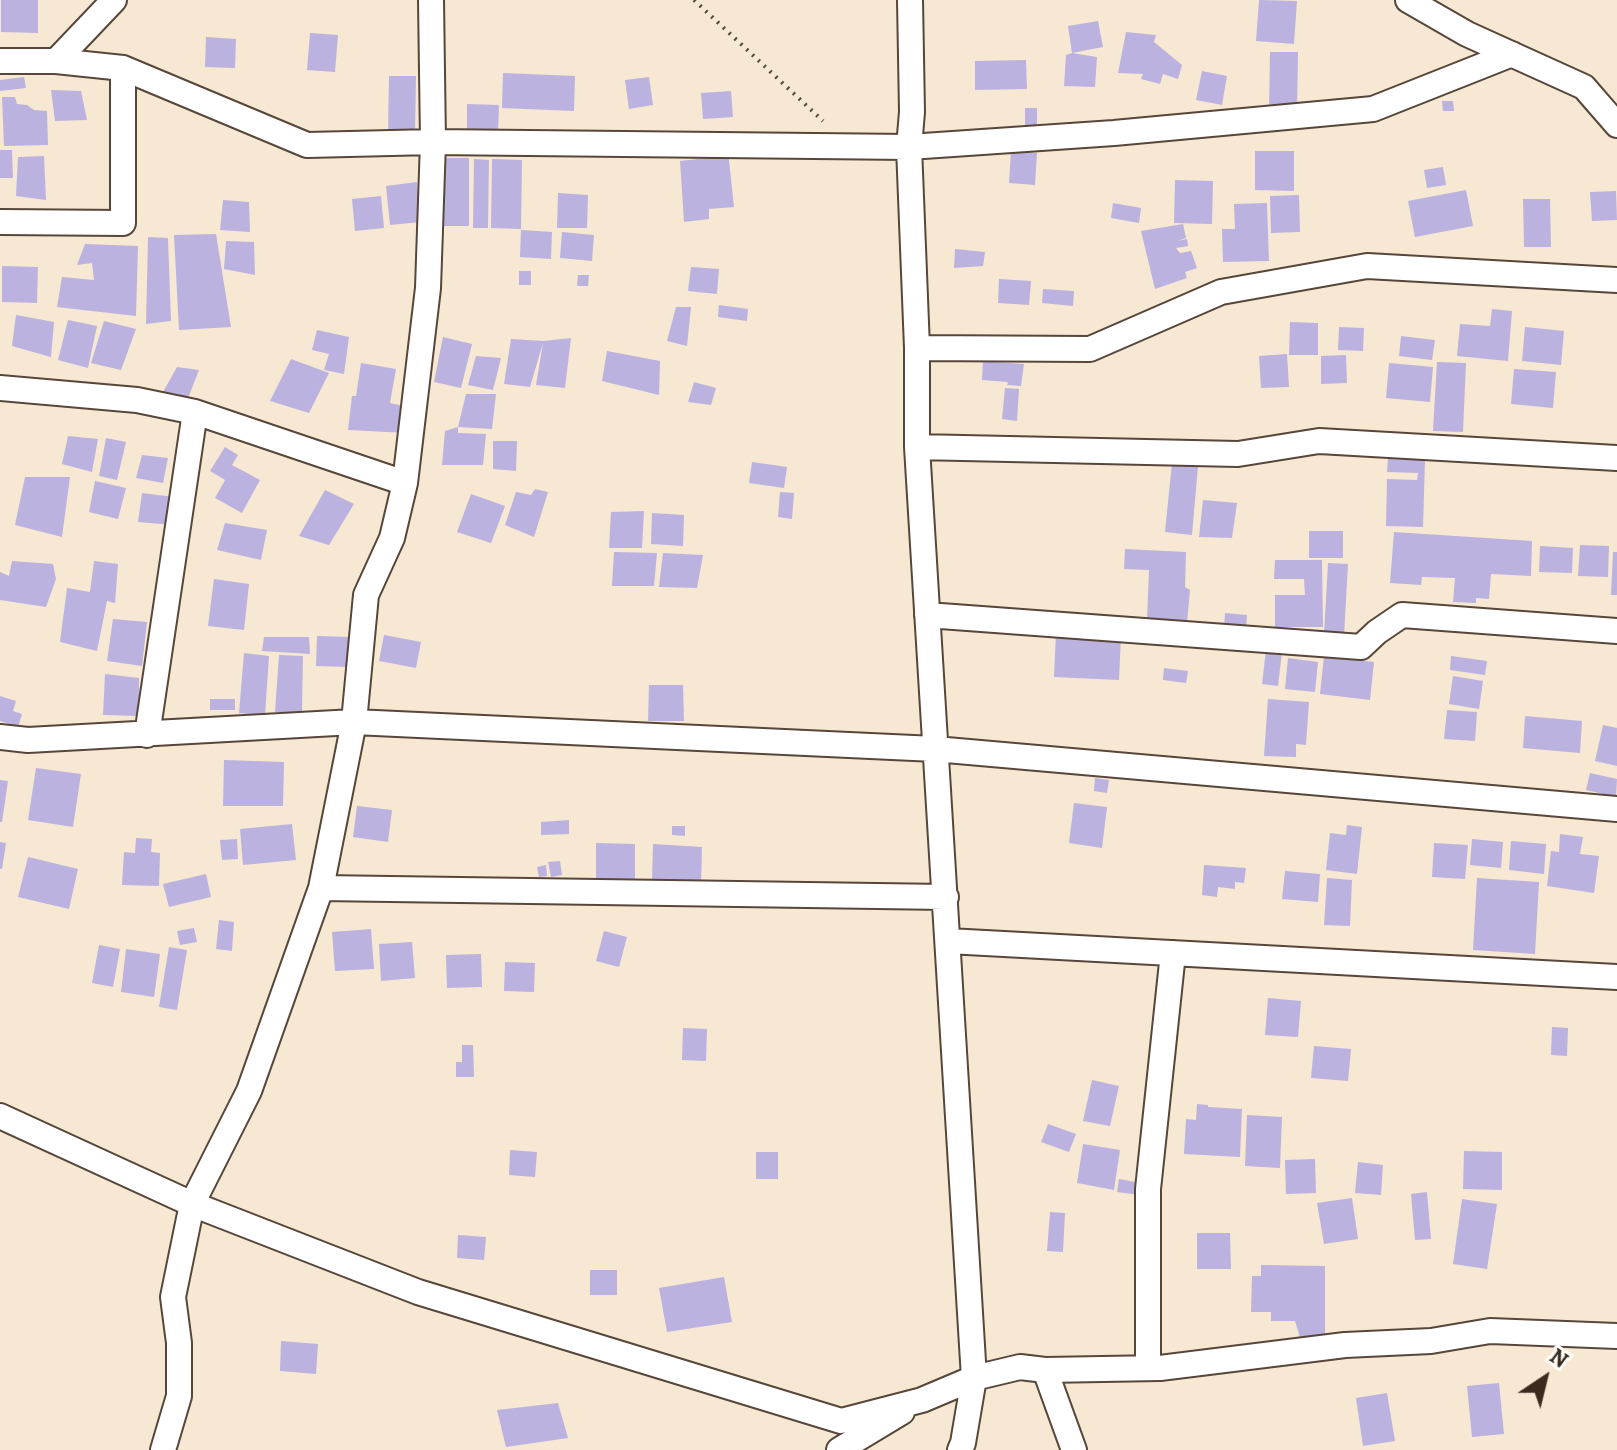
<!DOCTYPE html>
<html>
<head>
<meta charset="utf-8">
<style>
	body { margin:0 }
	#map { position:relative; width:1617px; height:1450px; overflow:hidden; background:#f6e8d2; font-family:Alegreya,serif }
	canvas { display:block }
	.north { position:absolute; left:1505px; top:1338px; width:80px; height:80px; -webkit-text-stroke:6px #fdfcf7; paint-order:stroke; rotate:35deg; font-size:22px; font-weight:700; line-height:32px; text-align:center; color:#3b2a1e }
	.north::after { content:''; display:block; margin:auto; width:28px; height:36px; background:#3b2a1e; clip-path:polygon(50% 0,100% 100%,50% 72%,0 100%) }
</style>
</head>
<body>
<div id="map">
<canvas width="1617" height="1450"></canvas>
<div class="north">N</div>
</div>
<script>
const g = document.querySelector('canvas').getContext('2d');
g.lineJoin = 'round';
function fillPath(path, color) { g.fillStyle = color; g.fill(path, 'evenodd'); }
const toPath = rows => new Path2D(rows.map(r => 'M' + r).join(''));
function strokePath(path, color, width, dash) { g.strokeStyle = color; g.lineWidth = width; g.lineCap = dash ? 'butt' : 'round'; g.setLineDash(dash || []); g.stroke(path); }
fillPath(toPath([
	[1,0,38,0,38,33,1,32],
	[1259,0,1297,1,1294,44,1256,41],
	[1098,21,1103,47,1072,53,1068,26],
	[1126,32,1156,35,1154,42,1182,65,1178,79,1163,74,1160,84,1141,79,1143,74,1118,73],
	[310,33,338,35,335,72,307,70],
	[206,37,236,39,235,68,205,67],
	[1270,52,1298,52,1297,113,1269,112],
	[1072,53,1097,57,1095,87,1064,86,1066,55],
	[1026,60,1027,89,975,90,975,61],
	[1202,71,1227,76,1222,105,1196,100],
	[503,73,575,76,574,111,502,108],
	[389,76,416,76,415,132,388,132],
	[24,77,26,88,0,91,0,80],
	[649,77,653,105,629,109,625,80],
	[51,90,81,91,87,120,55,121],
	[731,91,733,117,703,119,701,93],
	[2,97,15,97,17,104,27,105,34,110,47,111,48,145,4,146],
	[1442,101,1453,101,1454,111,1443,111],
	[467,104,499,105,498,134,467,133],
	[1025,108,1037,108,1037,125,1025,125],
	[0,150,12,150,13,178,0,178],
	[728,151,734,207,709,209,709,219,684,222,680,161,707,158],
	[1011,151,1037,153,1035,185,1009,183],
	[1255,151,1294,151,1294,191,1255,190],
	[44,156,46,200,16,196,18,157],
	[438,158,469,158,469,226,438,226],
	[474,159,489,160,488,228,473,228],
	[492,159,522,160,521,229,491,228],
	[1443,167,1446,185,1427,188,1424,170],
	[1175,180,1213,181,1212,224,1174,223],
	[417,182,421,222,390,225,386,186],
	[1466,190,1473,226,1415,237,1408,201],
	[1616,191,1617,220,1592,221,1590,192],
	[558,193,588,195,587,228,557,228],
	[1299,195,1300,232,1271,233,1270,196],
	[381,196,384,228,355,231,352,199],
	[1523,199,1550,199,1551,247,1524,247],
	[223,200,249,202,250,232,220,230],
	[1113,203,1141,208,1139,223,1111,218],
	[1267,203,1269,261,1223,262,1222,229,1235,229,1234,204],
	[1183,224,1186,238,1177,241,1187,239,1188,246,1176,248,1180,253,1191,251,1197,268,1185,272,1187,278,1155,289,1141,231],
	[521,230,552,232,551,259,520,257],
	[562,232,594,235,592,261,560,258],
	[216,234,231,327,179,330,174,235],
	[148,237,168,238,171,321,146,324],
	[226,241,254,242,255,275,224,269],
	[85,244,138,246,136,316,57,307,62,277,94,280,92,263,77,265],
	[955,249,985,252,983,266,954,268],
	[2,266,38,267,37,303,2,302],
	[691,267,719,269,717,294,688,291],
	[519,271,531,271,531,285,519,285],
	[578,275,589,275,588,286,577,286],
	[999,279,1031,281,1029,305,998,303],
	[1043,289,1074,291,1073,306,1042,303],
	[719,305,748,309,747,321,718,317],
	[676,307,691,307,687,346,667,341],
	[1492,309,1512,311,1508,361,1457,356,1460,324,1490,326],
	[16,315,54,322,51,357,12,346],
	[68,320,97,326,88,368,58,360],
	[104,321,136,329,121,370,91,363],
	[1290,322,1318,323,1318,355,1289,355],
	[1339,327,1364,328,1363,351,1338,350],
	[1525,327,1564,331,1561,365,1522,361],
	[317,330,349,337,344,374,324,370,329,354,312,350],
	[1401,336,1435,340,1432,360,1399,356],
	[443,337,472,344,461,388,434,382],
	[571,338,565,388,536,385,543,343,530,387,504,384,511,339,544,341],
	[607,351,660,361,659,395,602,381],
	[1287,354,1289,387,1261,388,1259,356],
	[1346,355,1347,383,1321,384,1321,356],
	[476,356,501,358,493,390,468,385],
	[291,359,329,373,309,413,270,401],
	[983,361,1024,364,1021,386,1007,385,1008,382,982,380],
	[1437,362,1466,363,1463,432,1433,431],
	[361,363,396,369,390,403,413,408,407,433,348,430,352,396,356,396],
	[1389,363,1433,367,1430,402,1386,398],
	[177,367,199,370,187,401,163,392],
	[1514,369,1556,372,1553,408,1511,404],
	[694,382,716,388,711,405,688,402],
	[1005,388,1019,389,1017,421,1002,419],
	[466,394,496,394,492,429,458,427],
	[458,427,458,433,486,434,483,465,442,465,445,431],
	[68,436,98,439,92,472,62,464],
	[106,438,126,442,117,480,99,476],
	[493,441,517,441,516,471,493,469],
	[225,447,238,455,232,465,260,480,242,513,215,498,225,480,210,471],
	[142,455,168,458,163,483,136,478],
	[1388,459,1425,460,1423,527,1386,526,1387,479,1417,480,1418,473,1387,472],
	[752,462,787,467,784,488,749,483],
	[1172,463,1198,466,1192,535,1165,532],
	[25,477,70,477,62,537,15,525],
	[95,481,126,488,118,519,89,512],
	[535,489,548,492,534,537,505,525,516,492,531,495],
	[325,490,354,504,329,545,299,536],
	[780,492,794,493,792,519,778,517],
	[142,493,182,498,174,525,138,522],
	[471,494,505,506,491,543,457,532],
	[1203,500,1237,503,1232,538,1199,537],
	[644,511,642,548,609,548,611,512],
	[652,513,684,515,683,546,651,544],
	[225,523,267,530,261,560,217,550],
	[1309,531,1343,531,1343,558,1309,558],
	[1394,532,1532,541,1531,576,1491,574,1489,599,1476,598,1476,603,1453,602,1455,578,1422,577,1421,585,1390,583],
	[1580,545,1609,546,1608,577,1578,576],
	[1540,546,1573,548,1572,573,1539,572],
	[1125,549,1186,552,1185,587,1190,590,1187,623,1147,619,1149,570,1124,569],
	[614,552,657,553,654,586,612,586],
	[1613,552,1617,552,1617,595,1611,595],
	[663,553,703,555,697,588,659,587],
	[1275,560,1322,560,1323,627,1275,627,1275,595,1305,595,1304,579,1274,579],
	[12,561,53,564,56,579,46,607,0,600,0,572,9,576],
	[94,561,118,564,115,603,107,601,97,651,60,642,67,588,90,592],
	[1328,563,1348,564,1344,636,1324,635],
	[214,579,249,584,244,630,208,626],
	[1225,613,1247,615,1246,631,1224,629],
	[113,619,147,622,142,666,107,661],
	[1056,633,1121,636,1119,680,1054,677],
	[384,635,421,642,416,668,379,661],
	[317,636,350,637,349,667,316,666],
	[264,637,309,637,310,654,262,651],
	[1266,650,1282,652,1278,686,1262,684],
	[244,653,269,656,265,715,239,713],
	[279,655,303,656,302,712,275,712],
	[1324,656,1374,662,1370,700,1320,694],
	[1451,656,1487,661,1485,675,1450,670],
	[1288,658,1318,662,1315,692,1285,689],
	[1164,668,1188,671,1186,683,1163,680],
	[105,674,139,678,139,716,103,715],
	[1453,676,1483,681,1479,709,1449,704],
	[649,685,683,685,684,721,648,721],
	[0,696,16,701,13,711,22,714,18,727,0,721],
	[210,699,235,699,235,710,210,710],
	[1268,699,1309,702,1306,745,1296,744,1296,757,1264,756],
	[1447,710,1477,712,1475,741,1444,739],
	[1525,716,1582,721,1580,753,1523,748],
	[1603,725,1617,728,1617,766,1595,761],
	[224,760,284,762,283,806,223,806],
	[36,768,81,774,73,827,28,820],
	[1590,773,1617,779,1616,797,1586,790],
	[1095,778,1109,780,1107,793,1094,791],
	[0,780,8,781,2,822,0,822],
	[1074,803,1107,807,1102,848,1069,843],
	[357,806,392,810,388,842,353,837],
	[569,820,569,834,541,835,541,822],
	[292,824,296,860,243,865,240,829],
	[1347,825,1362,827,1357,874,1326,870,1330,833,1346,835],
	[672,826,685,826,685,836,672,835],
	[1560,834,1583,837,1580,854,1599,856,1594,893,1547,886,1551,851,1559,852],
	[136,838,152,839,151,852,160,853,159,886,122,885,124,852,135,853],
	[237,839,238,859,222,860,220,840],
	[1472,839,1503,842,1501,868,1470,865],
	[1511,841,1546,844,1544,874,1509,870],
	[0,842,6,843,2,869,0,869],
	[596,843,635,844,635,882,596,881],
	[1434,843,1468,845,1465,879,1432,877],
	[653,844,702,847,701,884,652,881],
	[28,857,78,869,69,909,18,897],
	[560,861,562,875,551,877,548,862],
	[546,865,547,876,539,877,537,867],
	[1204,865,1246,868,1244,883,1235,882,1235,889,1218,887,1217,897,1202,895],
	[1285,871,1320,874,1318,902,1282,899],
	[206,874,211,897,169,907,163,884],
	[1327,878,1352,880,1350,926,1324,925],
	[1477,878,1539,882,1535,954,1473,950],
	[219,920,234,922,232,951,216,949],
	[194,928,197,942,180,945,177,931],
	[371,929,374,969,335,971,332,932],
	[604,931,627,937,619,967,596,961],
	[412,942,415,978,381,981,379,944],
	[99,945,120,949,113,987,92,983],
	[169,947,187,950,177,1010,159,1007],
	[126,949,160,954,154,997,121,992],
	[481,954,482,987,447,988,446,955],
	[505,962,535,963,534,992,504,991],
	[1268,998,1301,1001,1298,1037,1265,1035],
	[1552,1027,1568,1028,1567,1056,1551,1055],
	[683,1028,707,1029,706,1061,682,1060],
	[462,1045,473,1045,474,1077,456,1077,456,1062,462,1062],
	[1314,1046,1351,1049,1348,1081,1311,1078],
	[1092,1080,1119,1086,1110,1126,1083,1121],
	[1197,1104,1208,1105,1208,1107,1242,1109,1240,1157,1184,1154,1186,1119,1196,1120],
	[1247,1115,1282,1117,1280,1168,1245,1166],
	[1048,1124,1076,1134,1069,1152,1041,1142],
	[1083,1144,1120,1150,1114,1190,1077,1183],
	[510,1150,537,1152,535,1177,509,1175],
	[1464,1151,1502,1152,1502,1190,1463,1189],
	[756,1152,778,1152,778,1179,756,1179],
	[1315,1159,1316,1193,1286,1194,1285,1160],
	[1358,1162,1383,1165,1381,1195,1355,1193],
	[1119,1179,1141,1183,1140,1195,1117,1192],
	[1427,1192,1431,1239,1415,1240,1411,1194],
	[1352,1198,1358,1239,1324,1244,1317,1203],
	[1462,1199,1497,1204,1487,1269,1453,1264],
	[1050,1212,1065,1213,1063,1252,1047,1251],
	[1197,1233,1230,1233,1231,1269,1197,1269],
	[458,1235,486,1237,484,1260,457,1258],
	[1261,1265,1325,1266,1325,1341,1301,1341,1295,1321,1271,1321,1271,1312,1251,1312,1252,1276,1261,1276],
	[590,1270,617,1270,617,1295,590,1295],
	[724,1277,732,1322,667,1332,659,1288],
	[281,1341,318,1344,316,1374,280,1371],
	[1499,1383,1504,1434,1472,1437,1467,1386],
	[1387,1393,1395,1441,1363,1446,1356,1398],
	[558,1403,568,1438,506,1447,497,1410]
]), '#bbb2e0');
const minor = toPath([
	[910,0,912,112,909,147,917,348,917,447,974,1378,963,1443,960,1450],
	[1408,0,1467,34,1584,87,1617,125],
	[0,61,56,61,123,68,307,145,433,142,909,147,1114,133,1373,109,1512,54],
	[56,61,114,0],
	[0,222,123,223,123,68],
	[917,348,1090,349,1221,292,1367,266,1617,280],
	[0,388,137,400,195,412,405,483],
	[917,447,1238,454,1319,441,1617,458],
	[927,615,1361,647,1377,632,1402,615,1617,631],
	[147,735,195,412],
	[0,737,28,740,354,722,935,749,1617,809],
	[321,888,946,897],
	[948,941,1617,977],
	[0,1116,192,1204,418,1292,841,1421,922,1400,974,1378,1020,1367,1045,1370,1160,1368,1345,1345,1431,1341,1490,1331,1617,1336],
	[1148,1368,1148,1189,1173,953],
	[1045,1370,1074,1450],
	[163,1450,179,1396,179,1343,173,1297,192,1204,249,1091,321,888,354,722,366,595,392,538,405,483,428,288,433,142,431,0],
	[839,1450,902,1412]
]);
strokePath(minor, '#574639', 28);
strokePath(toPath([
	[694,0,823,121]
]), '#574639', 4, [2, 6]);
strokePath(minor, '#fff', 24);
</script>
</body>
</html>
